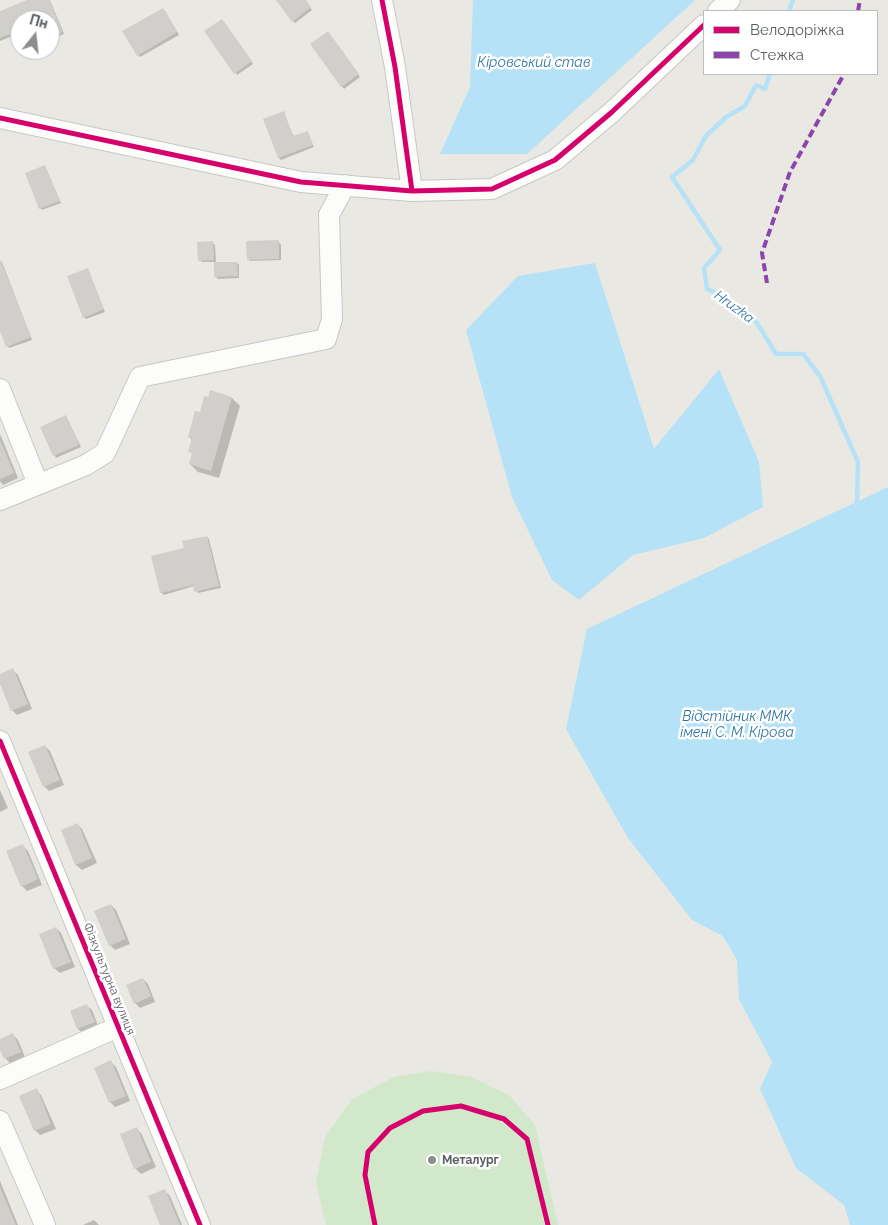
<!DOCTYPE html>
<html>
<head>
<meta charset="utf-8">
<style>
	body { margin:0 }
	#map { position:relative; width:888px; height:1225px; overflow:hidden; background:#eae8e2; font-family:Raleway,sans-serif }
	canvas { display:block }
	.legend { position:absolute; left:703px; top:10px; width:175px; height:65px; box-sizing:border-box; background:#fff; border:1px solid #bcbfc0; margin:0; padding:6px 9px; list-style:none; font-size:15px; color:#585e62 }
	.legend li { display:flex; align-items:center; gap:10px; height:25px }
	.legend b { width:25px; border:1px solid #bcbfc0 }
	.north { position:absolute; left:10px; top:10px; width:50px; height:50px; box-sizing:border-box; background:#fff; border:1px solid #bcbfc0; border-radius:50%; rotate:16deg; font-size:14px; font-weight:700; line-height:20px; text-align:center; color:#585e62 }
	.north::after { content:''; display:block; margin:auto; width:18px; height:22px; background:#8b8e8f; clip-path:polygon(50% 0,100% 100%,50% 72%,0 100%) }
</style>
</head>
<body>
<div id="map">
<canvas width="888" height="1225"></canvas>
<ul class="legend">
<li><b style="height:6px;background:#d6006c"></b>Велодоріжка</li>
<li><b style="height:6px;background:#8e44ad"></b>Стежка</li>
</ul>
<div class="north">Пн</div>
</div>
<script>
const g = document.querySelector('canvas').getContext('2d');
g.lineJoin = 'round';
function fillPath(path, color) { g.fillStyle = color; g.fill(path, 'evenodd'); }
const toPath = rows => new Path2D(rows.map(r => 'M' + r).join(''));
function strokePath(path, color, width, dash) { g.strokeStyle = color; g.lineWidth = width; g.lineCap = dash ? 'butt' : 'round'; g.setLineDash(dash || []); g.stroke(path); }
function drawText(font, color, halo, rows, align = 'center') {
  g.font = font + ' Raleway,sans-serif'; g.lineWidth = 5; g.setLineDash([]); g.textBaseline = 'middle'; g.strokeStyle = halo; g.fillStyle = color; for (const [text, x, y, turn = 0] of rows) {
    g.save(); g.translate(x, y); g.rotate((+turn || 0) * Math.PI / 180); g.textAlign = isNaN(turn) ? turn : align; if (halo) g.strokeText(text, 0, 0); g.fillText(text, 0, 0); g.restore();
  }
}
fillPath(toPath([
	[432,1071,471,1077,510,1096,535,1125,558,1225,326,1225,316,1183,325,1137,352,1099,394,1077]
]), '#d2e8cb');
fillPath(toPath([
	[473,0,695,0,527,154,440,154,470,87],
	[595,263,654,449,719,369,759,462,763,507,704,538,633,555,579,600,552,580,512,497,466,330,518,276],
	[888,487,888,1225,850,1225,844,1205,796,1168,760,1089,772,1062,739,999,737,960,723,936,692,920,628,838,566,729,587,629]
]), '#b5e2f6');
fillPath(toPath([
	[30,0,50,0,64,34,50,40,50,20,20,20,20,33,0,41,0,12],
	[278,0,305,0,312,10,295,23],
	[165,11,179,35,140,57,138,55],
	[224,22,253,64,237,75,206,32],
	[330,35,360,77,344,89,312,45],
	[283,112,294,137,307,132,314,147,281,160,279,158],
	[45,166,61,203,42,210,40,208],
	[212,242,215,245,216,263,237,263,239,265,239,278,218,279,215,276,215,262,202,262,200,260],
	[278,242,281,244,281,260,250,261,248,259],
	[0,260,2,262,32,340,9,348,0,328],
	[87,269,105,312,86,319,84,317],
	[232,398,240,406,219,478,198,472,190,464,193,455,190,451,193,441,189,437,200,414],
	[66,416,81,447,56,458,42,427],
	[0,434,18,478,3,485,0,481],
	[207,537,209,539,221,588,198,593,194,586,164,595,161,592,185,549],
	[13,670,18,675,32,709,17,715,12,710,0,681,0,675],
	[45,746,50,751,64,785,49,791,44,786],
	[0,790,8,808,0,812],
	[77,824,82,829,97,863,82,870,76,865,62,831],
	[23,846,28,851,42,885,27,891,22,886],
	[111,905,116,910,130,944,115,950,110,945],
	[56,928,61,933,75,967,60,973,54,968],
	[143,979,148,984,155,1002,140,1008,135,1003],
	[86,1005,92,1010,99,1028,84,1034,78,1029,71,1011],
	[13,1035,18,1040,25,1057,10,1063,5,1058,0,1047,0,1040],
	[111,1062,116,1067,130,1101,115,1107,110,1102],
	[36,1090,41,1095,56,1129,40,1135,35,1130],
	[136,1128,141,1133,156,1167,141,1174,136,1169,121,1135],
	[0,1181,18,1225,0,1225],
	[165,1191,170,1196,182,1225,162,1225],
	[94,1220,99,1225,83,1225]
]), '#0003');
strokePath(toPath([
	[789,11,793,0],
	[770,74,765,89,756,85,745,106,726,117,706,136,693,160,672,177,720,250,704,268,707,289,723,296,757,323,776,354,803,354,820,376,858,462,857,502]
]), '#b5e2f6', 4.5);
fillPath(toPath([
	[27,0,50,0,62,32,50,37,50,20,20,20,20,30,0,38,0,11],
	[276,0,306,0,311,7,292,22],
	[163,8,177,32,137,56,122,31],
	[222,19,252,61,234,74,204,31],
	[328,31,359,74,341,87,310,44],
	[284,111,293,136,308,131,313,145,278,158,263,119],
	[45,165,60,201,39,209,25,173],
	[279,240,279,259,247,260,246,241],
	[213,241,214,260,198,261,197,242],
	[0,261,1,261,31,337,6,347,0,331],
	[214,262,237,262,238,276,214,277],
	[88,268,104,309,83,318,67,276],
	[210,390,232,397,211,471,189,464,192,453,188,452,192,438,188,437,195,411,200,412,204,396,208,397],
	[66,415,79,445,53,456,40,427],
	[0,440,14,473,0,479],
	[207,536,219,586,194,592,193,585,160,593,151,556,184,548,182,541],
	[13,668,28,704,11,711,0,684,0,674],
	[45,745,60,780,43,787,28,752],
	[78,823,92,858,75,865,61,830],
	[23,844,38,879,21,887,6,851],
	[111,904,126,939,109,946,94,911],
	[56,927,71,962,53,969,39,934],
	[143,978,151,996,134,1004,126,985],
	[87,1004,95,1022,77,1029,70,1011],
	[13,1033,21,1052,4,1059,0,1050,0,1039],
	[111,1060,126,1096,109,1103,94,1068],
	[37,1088,51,1124,34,1131,19,1096],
	[137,1127,151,1162,134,1169,120,1134],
	[0,1187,16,1225,0,1225],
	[165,1189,180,1225,160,1225,148,1196]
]), '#d1cfcc');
const minor = toPath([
	[382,0,395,67,412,191,492,189,555,160,612,112,704,25],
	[718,11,730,0],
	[0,118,301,182,412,191],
	[0,389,38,484],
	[0,500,86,465,105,453,140,377,326,339,332,319,329,215,345,185],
	[0,741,200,1225],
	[0,1079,118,1027],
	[0,1121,45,1225]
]);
strokePath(minor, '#c7c7c7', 22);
strokePath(minor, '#fcfcfb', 20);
strokePath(toPath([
	[858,11,860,0],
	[767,283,762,253,790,172,844,74]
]), '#8e44ad', 4, [8, 4]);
strokePath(toPath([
	[382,0,395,67,412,191,492,189,555,160,612,112,704,25],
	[0,118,301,182,412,191],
	[0,741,200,1225],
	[375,1225,365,1175,368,1152,390,1128,423,1111,461,1106,504,1119,527,1139,548,1225]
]), '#d6006c', 5);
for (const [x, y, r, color] of [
	[432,1160,5,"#8b8e8f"]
]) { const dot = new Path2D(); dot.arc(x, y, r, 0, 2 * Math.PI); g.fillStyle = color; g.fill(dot); strokePath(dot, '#fff', 2); }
drawText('12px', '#585e62', '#fff', [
	["Фiзкультурна вулиця",109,979,68]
]);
drawText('bold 12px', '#585e62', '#fff', [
	["Металург",442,1160]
], 'left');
drawText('italic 14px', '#2f77a7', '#fff', [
	["Кіровський став",534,63],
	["Hruzka",734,307,36],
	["Відстійник ММК",737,717],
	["імені С. М. Кірова",737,733]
]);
</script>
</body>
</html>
